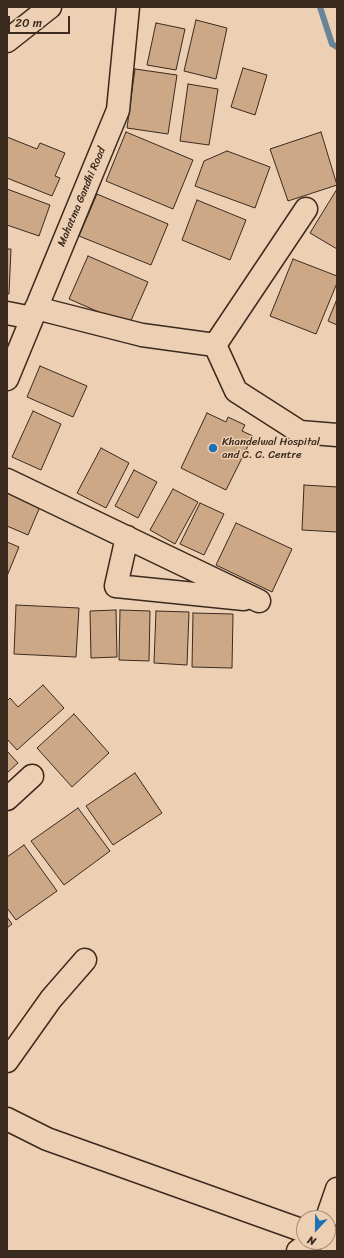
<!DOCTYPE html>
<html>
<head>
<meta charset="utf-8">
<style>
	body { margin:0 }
	#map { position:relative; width:344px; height:1258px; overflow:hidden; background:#edcfb3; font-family:Sriracha,sans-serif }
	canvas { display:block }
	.frame { position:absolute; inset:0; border:8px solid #3b2a1e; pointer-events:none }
	.north { position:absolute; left:296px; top:1210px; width:40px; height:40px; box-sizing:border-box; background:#edcfb3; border:1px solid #a68d77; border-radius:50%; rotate:202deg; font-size:11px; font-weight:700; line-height:16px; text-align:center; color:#3b2a1e }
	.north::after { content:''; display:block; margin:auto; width:14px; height:18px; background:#1f6fb2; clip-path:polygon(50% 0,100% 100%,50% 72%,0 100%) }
	.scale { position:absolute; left:8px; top:16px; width:62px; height:18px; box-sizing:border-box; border:2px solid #3b2a1e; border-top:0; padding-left:5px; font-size:12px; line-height:14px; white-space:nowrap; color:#3b2a1e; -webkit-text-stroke:3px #edcfb3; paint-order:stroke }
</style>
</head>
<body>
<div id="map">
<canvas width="344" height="1258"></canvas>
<div class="frame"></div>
<div class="north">N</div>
<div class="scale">20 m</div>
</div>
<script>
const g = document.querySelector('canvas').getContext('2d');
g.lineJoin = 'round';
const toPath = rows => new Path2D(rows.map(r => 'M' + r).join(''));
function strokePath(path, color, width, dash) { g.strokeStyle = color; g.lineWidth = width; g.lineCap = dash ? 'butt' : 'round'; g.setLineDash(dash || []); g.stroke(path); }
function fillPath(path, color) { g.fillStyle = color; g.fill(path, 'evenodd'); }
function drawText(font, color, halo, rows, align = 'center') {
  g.font = font + ' Sriracha,sans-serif'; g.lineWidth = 3; g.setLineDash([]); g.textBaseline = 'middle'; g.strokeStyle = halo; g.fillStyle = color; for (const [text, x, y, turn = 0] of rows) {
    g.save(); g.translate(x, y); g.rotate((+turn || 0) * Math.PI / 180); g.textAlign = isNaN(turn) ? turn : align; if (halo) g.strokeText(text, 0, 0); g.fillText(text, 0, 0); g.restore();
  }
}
strokePath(toPath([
	[320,7,332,44,337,47]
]), '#698496', 6);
const building = toPath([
	[196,20,227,28,216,79,184,71,196,20],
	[156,23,185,29,176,70,147,65,156,23],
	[243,68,267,75,255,115,231,107,243,68],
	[135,69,177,75,168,134,127,128,135,69],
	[188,84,218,89,209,145,180,141,188,84],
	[126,132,193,160,173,209,106,181,126,132],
	[321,132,337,185,288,201,270,149,321,132],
	[7,137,37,149,40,143,65,153,55,176,60,178,52,196,7,178,7,137],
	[227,151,270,167,255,208,195,186,204,161,227,151],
	[7,189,50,205,39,236,7,225,7,189],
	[337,189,337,249,310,233,337,189],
	[97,194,168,224,151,265,79,236,97,194],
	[197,200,246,220,230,260,182,240,197,200],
	[7,249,11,249,9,294,7,294,7,249],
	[88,256,148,282,129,325,69,299,88,256],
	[293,259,337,276,337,283,316,334,270,316,293,259],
	[337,299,337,325,328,321,337,299],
	[40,366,87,386,73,417,27,397,40,366],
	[33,411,61,424,41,470,12,457,33,411],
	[207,413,226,422,228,417,245,425,242,431,253,436,226,490,181,468,207,413],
	[101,448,129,463,106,508,77,493,101,448],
	[134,470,157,482,138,518,115,506,134,470],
	[304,485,337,487,337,532,302,530,304,485],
	[7,487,42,502,28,535,7,526,7,487],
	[173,489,198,502,175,544,150,530,173,489],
	[200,503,224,514,204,555,180,544,200,503],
	[236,523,292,549,272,592,216,565,236,523],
	[7,542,19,547,7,576,7,542],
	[16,605,79,608,76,657,14,654,16,605],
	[116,610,117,657,91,658,90,611,116,610],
	[120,610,150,611,149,661,119,660,120,610],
	[156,611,189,612,187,665,154,663,156,611],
	[193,613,233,614,232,668,192,667,193,613],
	[43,685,64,708,17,750,7,739,7,701,10,698,18,707,43,685],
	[74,714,109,753,72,787,37,748,74,714],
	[7,751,18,763,7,773,7,751],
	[135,773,162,813,113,845,86,806,135,773],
	[78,808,110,851,64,885,31,841,78,808],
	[24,845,57,891,16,920,7,908,7,857,24,845],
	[7,917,12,924,7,928,7,917]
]);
fillPath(building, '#cca887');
strokePath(building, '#3b2a1e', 1);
const street = toPath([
	[7,41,50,7],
	[36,308,142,335,215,345,236,391,300,432,337,435],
	[7,313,32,318],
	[215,345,306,209],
	[7,379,118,110,128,7],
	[7,480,259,601],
	[127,537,116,586,244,599],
	[7,799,32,776],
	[7,1061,51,999,85,960],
	[298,1251,311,1242]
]);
const secondary = toPath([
	[7,1119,47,1139,304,1231],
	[327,1218,337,1189]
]);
strokePath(street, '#3b2a1e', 25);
strokePath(secondary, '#3b2a1e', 25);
strokePath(street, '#edcfb3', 22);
strokePath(secondary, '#edcfb3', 22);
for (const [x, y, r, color] of [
	[213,448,5,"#1f6fb2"]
]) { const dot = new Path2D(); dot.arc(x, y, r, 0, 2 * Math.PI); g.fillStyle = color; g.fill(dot); strokePath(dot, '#edcfb3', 1.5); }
drawText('11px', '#3b2a1e', '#edcfb3', [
	["Mahatma Gandhi Road",82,197,-67]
]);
drawText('11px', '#3b2a1e', '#edcfb3', [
	["Khandelwal Hospital",222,442],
	["and C. C. Centre",222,455]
], 'left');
</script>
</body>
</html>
